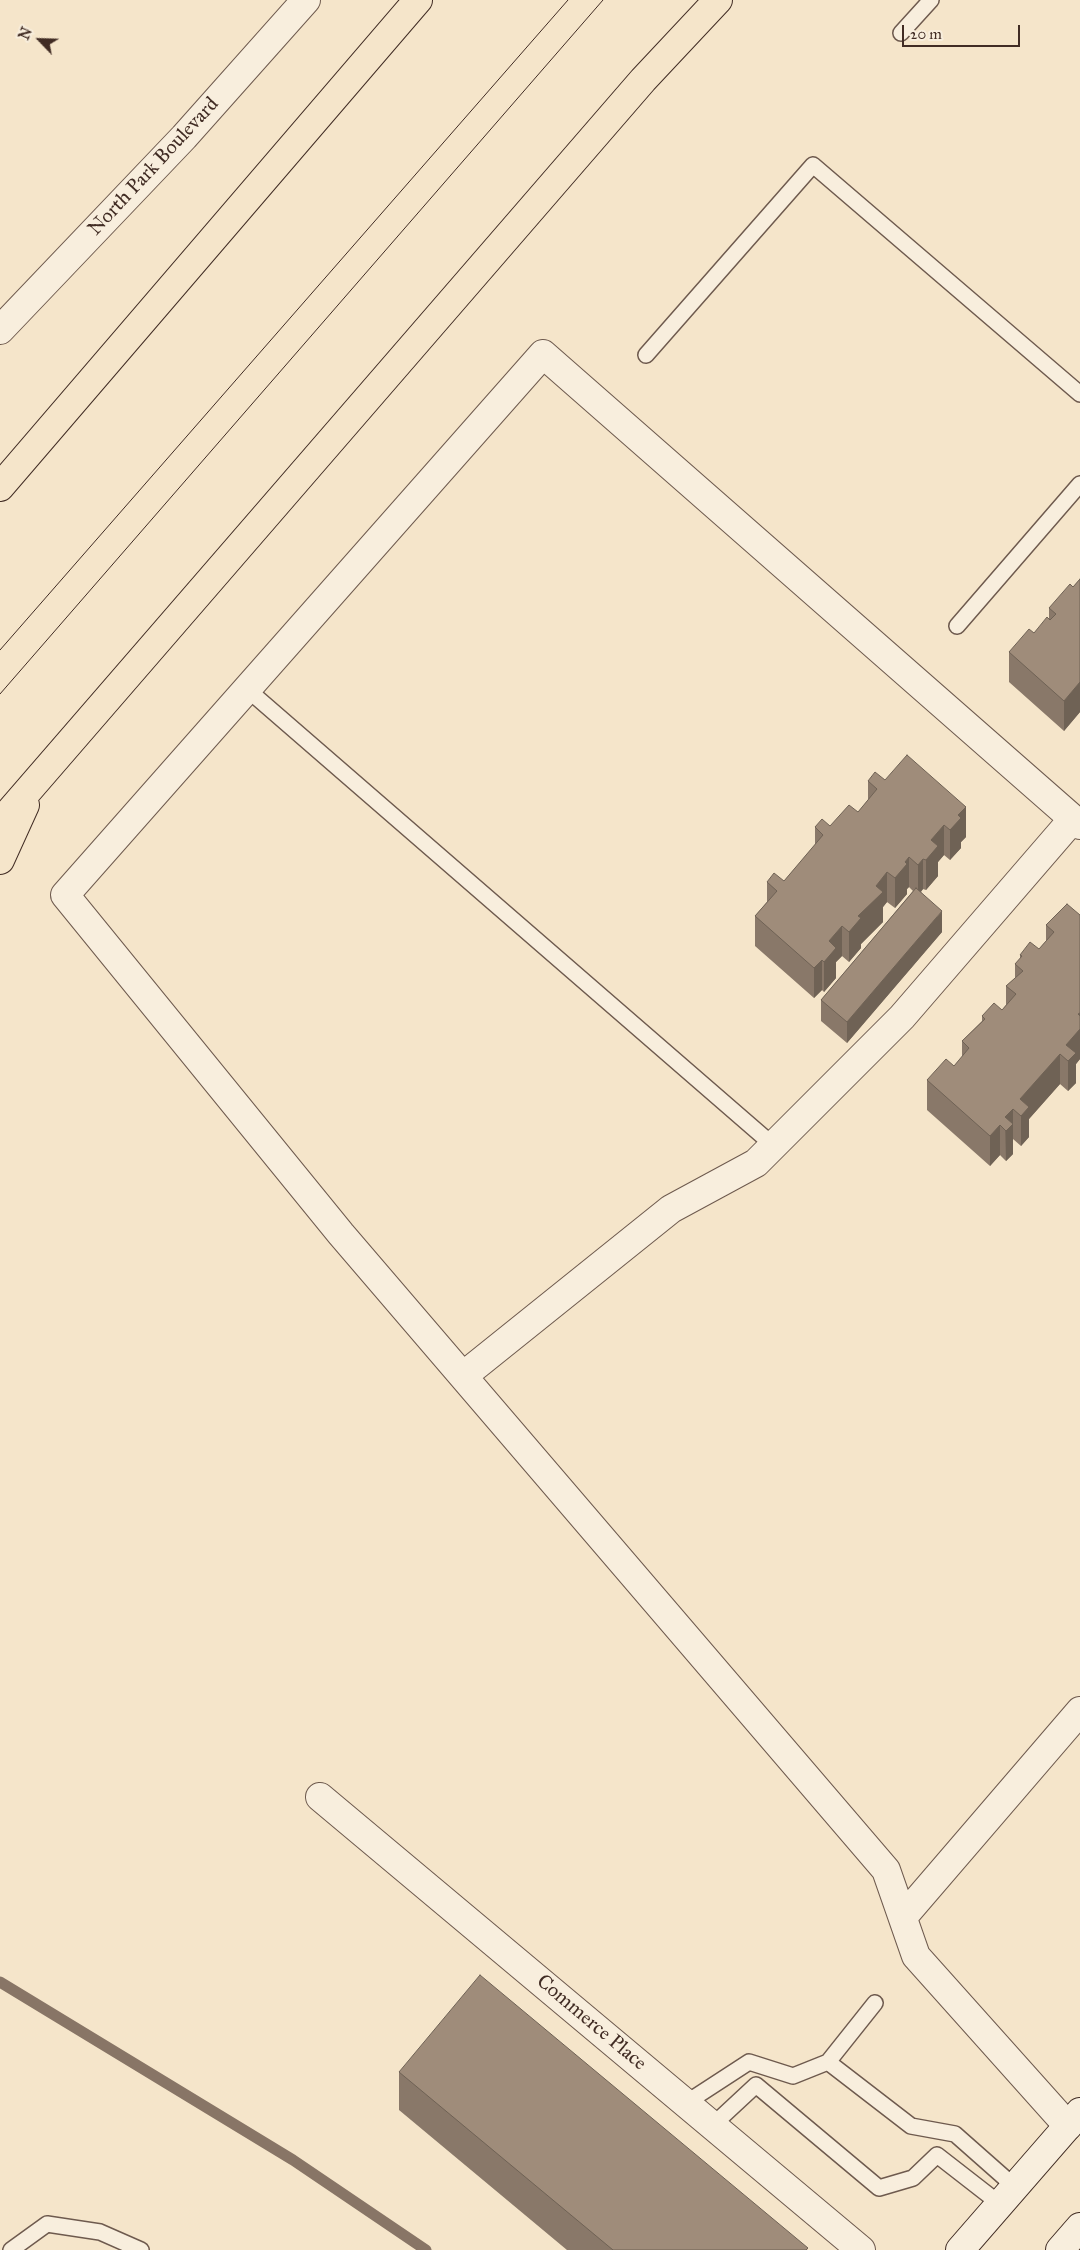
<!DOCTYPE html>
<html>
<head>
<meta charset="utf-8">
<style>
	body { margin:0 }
	#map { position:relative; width:1080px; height:2250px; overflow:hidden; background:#f5e5ca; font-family:"IM FELL Great Primer",serif }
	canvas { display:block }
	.north { position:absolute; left:15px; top:15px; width:50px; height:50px; -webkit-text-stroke:4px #f8eedd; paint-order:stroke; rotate:294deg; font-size:14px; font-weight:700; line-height:20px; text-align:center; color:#412c24 }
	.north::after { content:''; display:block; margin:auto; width:18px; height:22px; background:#412c24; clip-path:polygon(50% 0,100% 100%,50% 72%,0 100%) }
	.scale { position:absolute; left:902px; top:25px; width:118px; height:22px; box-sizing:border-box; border:2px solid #412c24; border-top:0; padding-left:6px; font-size:15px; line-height:18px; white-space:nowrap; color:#412c24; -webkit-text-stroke:4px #f8eedd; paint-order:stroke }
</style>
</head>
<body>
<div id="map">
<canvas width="1080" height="2250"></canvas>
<div class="north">N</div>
<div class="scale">20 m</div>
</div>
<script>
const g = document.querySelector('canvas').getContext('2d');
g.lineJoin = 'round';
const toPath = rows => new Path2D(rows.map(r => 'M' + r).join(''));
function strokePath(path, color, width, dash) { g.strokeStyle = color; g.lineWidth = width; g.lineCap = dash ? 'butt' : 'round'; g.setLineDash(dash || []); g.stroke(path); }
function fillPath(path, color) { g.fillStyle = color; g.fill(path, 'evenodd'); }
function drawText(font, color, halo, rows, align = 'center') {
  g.font = font + ' "IM FELL Great Primer",serif'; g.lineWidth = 4; g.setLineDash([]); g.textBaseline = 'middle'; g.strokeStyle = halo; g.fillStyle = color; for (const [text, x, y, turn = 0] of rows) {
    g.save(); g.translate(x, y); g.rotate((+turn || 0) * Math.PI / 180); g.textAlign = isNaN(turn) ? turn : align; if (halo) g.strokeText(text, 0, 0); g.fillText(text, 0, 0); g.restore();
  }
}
strokePath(toPath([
	[0,1982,293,2160,426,2250]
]), '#887566', 11);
const lane = toPath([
	[901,33,931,0],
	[646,355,813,165,1080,394],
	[957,626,1080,484],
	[247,689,774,1146],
	[828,2062,911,2126,955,2134,1015,2187],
	[686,2103,749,2062,793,2076,828,2062,875,2003],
	[713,2125,756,2085,879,2188,913,2178,937,2155,1000,2204],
	[11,2250,47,2224,100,2232,141,2250]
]);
const street = toPath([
	[0,330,184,137,306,0],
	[463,1376,671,1209,756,1163,902,1017,1073,819],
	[320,1797,861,2250],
	[903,1917,1080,1711],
	[1068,2126,916,1956,886,1870,341,1234,65,895,543,354,1080,825]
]);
const secondary = toPath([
	[960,2250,1080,2112],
	[1060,2250,1080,2227]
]);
const highway = toPath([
	[0,487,418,0],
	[0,823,643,80,718,0],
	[0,860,25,805]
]);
strokePath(lane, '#6e5a4e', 18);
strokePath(street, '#6e5a4e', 30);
strokePath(secondary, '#412c24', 30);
strokePath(highway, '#412c24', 30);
strokePath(lane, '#f8eedd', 15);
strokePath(street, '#f8eedd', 28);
strokePath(secondary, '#f8eedd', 28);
strokePath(highway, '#f5e5ca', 28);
strokePath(toPath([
	[0,650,568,0],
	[0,694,603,0]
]), '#412c24', 1);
fillPath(toPath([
	[1080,579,1080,712,1064,731,1009,682,1009,652,1034,633,1049,618,1049,608,1073,587],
	[885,780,966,837,961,842,961,848,950,860,944,855,938,862,938,876,926,890,923,889,921,892,942,932,847,1043,821,1021,821,1000,913,891,909,887,907,889,907,894,895,908,887,902,883,907,883,922,861,944,861,948,849,962,842,956,836,962,836,978,824,992,822,990,814,998,755,946,755,916,767,902,767,882,784,881,815,845,815,827,830,826,858,812,868,800,868,781],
	[1080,915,1080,1059,1076,1064,1076,1083,1068,1091,1060,1084,1029,1119,1029,1137,1021,1146,1013,1139,1013,1154,1006,1161,1000,1155,990,1166,927,1110,927,1080,954,1066,962,1057,962,1041,982,1021,982,1016,1002,1010,1006,1005,1006,986,1015,978,1015,964,1020,959,1020,955,1039,949,1046,941,1046,925],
	[399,2072,808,2250,567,2250,399,2110]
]), '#897869');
fillPath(toPath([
	[1080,682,1080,712,1064,731,1064,701],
	[966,807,966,837,961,842,961,848,950,860,950,830,958,815],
	[944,825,944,855,938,862,938,876,926,890,926,860,931,840],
	[909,857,909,887,907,889,907,894,895,908,895,878,905,862],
	[923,859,923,889,918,895,918,865],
	[887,872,887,902,883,907,883,922,861,944,861,948,849,962,849,932,876,886],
	[942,911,942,932,847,1043,847,1022],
	[842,926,842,956,836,962,836,978,824,992,824,962,829,941],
	[822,960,822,990,814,998,814,968],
	[1080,1013,1080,1059,1076,1064,1076,1083,1068,1091,1068,1061,1066,1045,1078,1014],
	[1060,1054,1060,1084,1029,1119,1029,1137,1021,1146,1021,1116,1020,1099],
	[1013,1109,1013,1154,1006,1161,1005,1117],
	[1000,1125,1000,1155,990,1166,990,1136]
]), '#6f6255');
const building = toPath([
	[1080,579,1080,682,1064,701,1009,652,1029,629,1034,633,1047,617,1050,620,1056,614,1049,608,1070,584,1073,587,1080,579],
	[907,755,966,807,958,815,961,818,950,830,944,825,931,840,938,846,926,860,923,859,918,865,909,857,905,862,907,864,895,878,887,872,876,886,883,892,858,916,861,918,849,932,842,926,829,941,836,948,824,962,822,960,814,968,755,916,777,891,767,882,774,873,784,881,823,835,815,827,822,819,830,826,849,805,858,812,877,789,868,781,875,772,885,780,907,755],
	[916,888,942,911,847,1022,821,1000,916,888],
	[1067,904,1080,915,1080,1013,1078,1014,1080,1016,1080,1029,1066,1045,1076,1053,1068,1061,1060,1054,1020,1099,1029,1107,1021,1116,1013,1109,1005,1117,1013,1124,1006,1131,1000,1125,990,1136,927,1080,946,1059,954,1066,969,1048,962,1041,985,1019,982,1016,994,1003,1002,1010,1016,994,1006,986,1023,971,1015,964,1022,956,1020,955,1030,942,1039,949,1054,932,1046,925,1067,904],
	[480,1975,808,2248,806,2250,613,2250,399,2072,480,1975]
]);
fillPath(building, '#9f8c7a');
strokePath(building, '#6f6255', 1);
drawText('20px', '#412c24', '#f8eedd', [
	["North Park Boulevard",154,167,-47],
	["Commerce Place",591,2023,40]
]);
</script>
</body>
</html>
